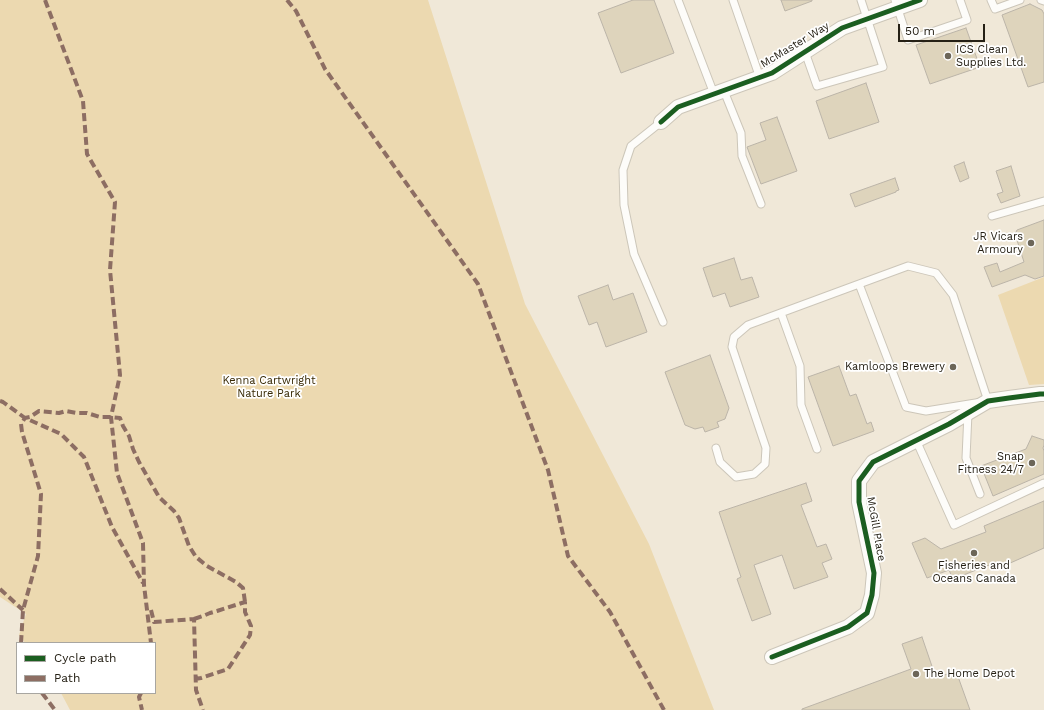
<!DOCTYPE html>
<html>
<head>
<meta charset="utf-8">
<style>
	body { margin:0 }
	#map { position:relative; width:1044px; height:710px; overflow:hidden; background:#f0e8d8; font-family:"Work Sans",sans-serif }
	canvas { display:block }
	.legend { position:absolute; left:16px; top:642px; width:140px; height:52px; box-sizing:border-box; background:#fff; border:1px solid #a8a6a1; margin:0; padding:5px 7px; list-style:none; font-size:12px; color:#252015 }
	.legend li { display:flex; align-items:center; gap:8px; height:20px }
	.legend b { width:20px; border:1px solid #a8a6a1 }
	.scale { position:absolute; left:898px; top:24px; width:87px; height:18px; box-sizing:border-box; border:2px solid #252015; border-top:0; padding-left:5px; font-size:12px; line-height:14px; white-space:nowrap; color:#252015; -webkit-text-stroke:3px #fff; paint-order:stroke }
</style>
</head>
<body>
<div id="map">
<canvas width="1044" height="710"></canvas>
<ul class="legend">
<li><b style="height:5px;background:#1b5e20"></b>Cycle path</li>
<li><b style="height:5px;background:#8d6e63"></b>Path</li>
</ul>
<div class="scale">50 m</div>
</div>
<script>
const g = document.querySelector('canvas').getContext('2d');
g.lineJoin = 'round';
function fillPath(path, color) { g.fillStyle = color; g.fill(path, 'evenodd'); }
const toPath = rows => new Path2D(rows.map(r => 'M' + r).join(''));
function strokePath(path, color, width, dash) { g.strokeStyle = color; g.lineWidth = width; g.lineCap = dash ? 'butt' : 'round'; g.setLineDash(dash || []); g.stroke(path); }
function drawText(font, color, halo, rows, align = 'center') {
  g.font = font + ' "Work Sans",sans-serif'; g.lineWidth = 3.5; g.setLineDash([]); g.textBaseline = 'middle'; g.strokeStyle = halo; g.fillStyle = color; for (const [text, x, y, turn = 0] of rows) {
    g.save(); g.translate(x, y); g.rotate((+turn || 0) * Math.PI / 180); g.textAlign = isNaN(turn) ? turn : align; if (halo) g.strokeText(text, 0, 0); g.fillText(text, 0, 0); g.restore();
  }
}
fillPath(toPath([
	[0,0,428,0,525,304,649,544,714,710,70,710,61,693,155,693,155,643,25,643,19,635,26,614,0,597],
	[1044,277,1044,384,1029,385,998,295]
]), '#ecd9b0');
const building = toPath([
	[633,0,654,0,674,53,621,73,598,13,633,0],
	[781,0,812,0,812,1,785,11,781,0],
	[1030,4,1042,10,1044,14,1044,82,1028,87,1002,15,1030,4],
	[966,28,980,67,930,84,916,45,966,28],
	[866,83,879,122,829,139,816,101,866,83],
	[777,117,797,171,761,184,747,147,766,140,760,123,777,117],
	[964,162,969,178,960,182,954,166,964,162],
	[1011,166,1020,196,1001,203,997,194,1003,192,996,171,1011,166],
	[895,178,899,190,896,191,896,192,855,207,850,194,895,178],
	[1044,220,1044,276,1035,279,1025,275,992,287,984,267,997,263,1000,272,1024,262,1015,234,1017,230,1044,220],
	[734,258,741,280,752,277,759,297,730,307,725,293,713,297,703,268,734,258],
	[608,285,613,300,633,293,647,332,606,347,597,322,589,325,578,296,608,285],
	[710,355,729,408,725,419,717,422,719,427,705,432,703,427,695,429,685,425,665,372,710,355],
	[839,366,850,396,856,394,867,424,871,422,874,431,833,446,808,377,839,366],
	[1032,436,1044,440,1044,445,1043,448,1044,451,1044,474,993,496,981,466,1026,449,1032,436],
	[806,483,812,501,801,505,817,547,826,544,832,559,822,563,828,577,794,589,782,555,754,565,771,614,752,621,737,579,741,577,719,512,806,483],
	[1044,501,1044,548,999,568,997,562,953,579,949,570,927,578,912,543,925,538,941,549,986,532,984,526,1044,501],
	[922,637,936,678,956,671,970,710,802,710,802,709,911,669,902,644,922,637]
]);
fillPath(building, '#ded4bc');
strokePath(building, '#bbb4a8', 1);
const service = toPath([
	[678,0,714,94],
	[733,0,760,78],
	[895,0,908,40,967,20,960,0],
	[991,0,995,9,1020,0],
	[1041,0,1044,1],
	[805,52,817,86,883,67,861,0],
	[724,91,741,133,742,156,761,204],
	[661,122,631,146,623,170,624,205,634,254,663,322],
	[992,216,1044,201],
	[781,313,800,366,801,405,817,449],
	[968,413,966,458,980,494],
	[916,440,954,525,1044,483],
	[716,448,720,462,736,477,754,474,765,464,766,448,732,347,734,337,748,325,859,284,908,266,936,273,953,295,988,401,926,411,906,407,859,284]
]);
const minor = toPath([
	[661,122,678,107,772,73,842,28,920,0],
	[772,657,848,627,867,613,872,595,874,573,859,502,859,481,873,462,949,424,988,401,1009,398,1040,394,1044,394]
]);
strokePath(service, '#ccc6b9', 9);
strokePath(minor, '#ccc6b9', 16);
strokePath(service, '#fdfcf9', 7);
strokePath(minor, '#fdfcf9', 14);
strokePath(toPath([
	[45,0,83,101,87,154,115,202,110,270,120,375,111,417,117,473,143,543,144,585,151,643],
	[287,0,296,11,325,69,478,284,548,470,568,556,610,612,664,710],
	[0,401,3,402,25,418,61,434,84,457,112,527,143,583],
	[0,589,23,610],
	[151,610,154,622,194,619,196,690,203,710],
	[194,619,203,616,210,613,217,611,245,602,245,612,251,626,250,635,228,669,201,678,195,679],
	[21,643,23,610,38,556,41,494,22,432,21,424,25,418,30,417,39,411,59,413,66,411,77,413,87,413,100,417,111,417,120,418,123,426,129,436,133,449,139,462,159,497,174,511,179,518,189,546,196,557,207,566,236,582,243,588,245,602],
	[42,693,55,710],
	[141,693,139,697,142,710]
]), '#8d6e63', 4, [8, 4]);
strokePath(toPath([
	[661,122,678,107,772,73,842,28,920,0],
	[772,657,848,627,867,613,872,595,874,573,859,502,859,481,873,462,949,424,988,401,1009,398,1040,394,1044,394]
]), '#1b5e20', 5);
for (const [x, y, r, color] of [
	[948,56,4,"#6c6659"],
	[1031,243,4,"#6c6659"],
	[953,367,4,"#6c6659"],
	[1032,463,4,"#6c6659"],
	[974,553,4,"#6c6659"],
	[916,674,4,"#6c6659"]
]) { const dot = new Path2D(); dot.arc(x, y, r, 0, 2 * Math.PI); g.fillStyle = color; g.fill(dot); strokePath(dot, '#fff', 1.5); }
drawText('11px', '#252015', '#fff', [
	["McMaster Way",795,45,-31],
	["McGill Place",876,529,80]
]);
drawText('11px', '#252015', '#fff', [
	["ICS Clean",956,50,"left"],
	["Supplies Ltd.",956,63,"left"],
	["JR Vicars",1023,237],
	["Armoury",1023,250],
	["Kamloops Brewery",945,367],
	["Snap",1024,457],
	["Fitness 24/7",1024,470],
	["Fisheries and",974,566,"center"],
	["Oceans Canada",974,579,"center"],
	["The Home Depot",924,674,"left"]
], 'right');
drawText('11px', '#382a05', '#fff', [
	["Kenna Cartwright",269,381],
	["Nature Park",269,394]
]);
</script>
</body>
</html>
